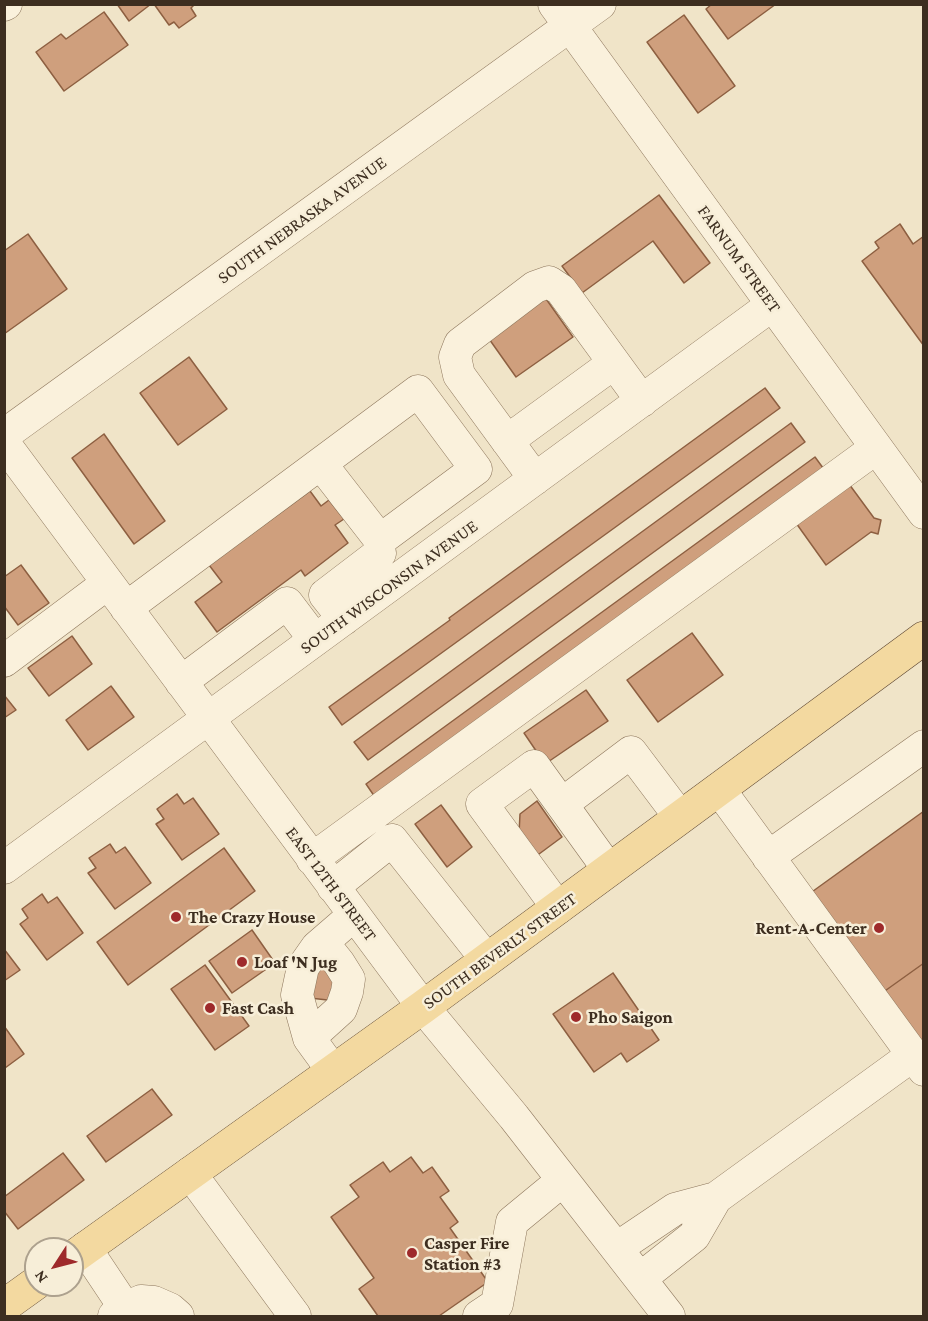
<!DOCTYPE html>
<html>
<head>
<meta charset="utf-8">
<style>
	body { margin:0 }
	#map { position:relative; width:928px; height:1321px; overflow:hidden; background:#f0e4c8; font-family:"Crimson Pro",serif }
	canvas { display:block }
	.frame { position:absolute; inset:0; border:6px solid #3d2e20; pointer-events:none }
	.north { position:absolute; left:24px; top:1237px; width:60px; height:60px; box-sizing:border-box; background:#f7eed8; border:2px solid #ada18e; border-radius:50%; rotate:234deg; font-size:16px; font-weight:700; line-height:24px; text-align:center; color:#3d2e20 }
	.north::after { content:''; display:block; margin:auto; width:21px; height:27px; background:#9e2a2b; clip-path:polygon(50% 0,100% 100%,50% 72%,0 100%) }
</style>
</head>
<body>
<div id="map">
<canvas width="928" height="1321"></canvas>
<div class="frame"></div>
<div class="north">N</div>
</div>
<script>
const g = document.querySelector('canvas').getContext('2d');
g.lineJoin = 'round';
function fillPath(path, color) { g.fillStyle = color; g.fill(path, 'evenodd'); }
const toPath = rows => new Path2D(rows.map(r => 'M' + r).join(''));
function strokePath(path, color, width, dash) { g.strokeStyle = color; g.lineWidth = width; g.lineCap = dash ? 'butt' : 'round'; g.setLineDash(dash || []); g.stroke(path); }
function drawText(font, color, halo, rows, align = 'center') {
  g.font = font + ' "Crimson Pro",serif'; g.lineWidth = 5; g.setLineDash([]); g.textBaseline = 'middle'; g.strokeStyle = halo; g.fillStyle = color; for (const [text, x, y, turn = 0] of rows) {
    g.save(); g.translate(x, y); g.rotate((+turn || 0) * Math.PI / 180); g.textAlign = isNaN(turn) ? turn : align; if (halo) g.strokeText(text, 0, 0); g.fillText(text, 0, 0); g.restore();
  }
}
const building = toPath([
	[117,4,151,4,129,21,117,4],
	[154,4,195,4,191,8,196,16,179,28,174,22,169,25,154,4],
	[712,4,776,4,728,39,706,9,712,4],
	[104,12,128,45,64,91,36,52,61,34,66,39,104,12],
	[684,15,735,86,698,113,647,42,684,15],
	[659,195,710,263,684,283,653,241,582,293,562,266,659,195],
	[900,224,913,244,924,236,924,346,862,261,879,248,875,242,900,224],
	[28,234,67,289,4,334,4,251,28,234],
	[544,296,573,337,516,377,487,336,544,296],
	[189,357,227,409,178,445,140,393,189,357],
	[765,388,780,408,342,725,329,707,450,620,449,618,765,388],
	[791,423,805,442,368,760,354,742,791,423],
	[104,434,165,521,134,544,72,458,104,434],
	[815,457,826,472,377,800,366,784,815,457],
	[849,484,874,518,881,520,878,534,871,532,826,565,796,523,849,484],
	[310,491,321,506,329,500,344,519,335,525,348,543,305,576,301,570,217,632,195,602,222,582,209,565,310,491],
	[21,565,49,603,18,625,4,606,4,577,21,565],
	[692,633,723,675,658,722,627,680,692,633],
	[72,636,92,664,49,696,28,668,72,636],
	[111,686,134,717,88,750,66,720,111,686],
	[586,690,608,721,545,764,524,733,586,690],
	[4,695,16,710,4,718,4,695],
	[177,794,184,804,193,798,219,834,182,860,156,824,164,819,157,809,177,794],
	[537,801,562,837,535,857,519,834,520,814,537,801],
	[441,805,472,847,447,867,415,824,441,805],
	[924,811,924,963,882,993,809,894,924,811],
	[110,844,116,853,125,847,151,883,115,909,88,873,96,868,89,858,110,844],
	[224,848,255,891,128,985,97,942,224,848],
	[42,894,48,903,57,897,83,933,47,960,20,924,28,918,22,909,42,894],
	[252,930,275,963,232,993,209,961,252,930],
	[4,949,20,970,4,981,4,949],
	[924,963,924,1051,882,993,924,963],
	[205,965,249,1026,215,1050,171,989,205,965],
	[315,966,341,970,336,1001,310,998,315,966],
	[613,973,659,1040,627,1062,621,1053,594,1072,553,1014,613,973],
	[4,1026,24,1054,5,1068,4,1067,4,1026],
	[152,1089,172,1115,106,1162,87,1136,152,1089],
	[63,1153,84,1180,18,1229,4,1211,4,1197,63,1153],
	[411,1157,423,1173,432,1167,449,1191,440,1197,458,1222,450,1228,488,1282,439,1316,378,1316,359,1289,374,1278,331,1217,359,1197,350,1185,383,1162,390,1172,411,1157]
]);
fillPath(building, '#cf9f7d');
strokePath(building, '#8d5f41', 1.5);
const minor = toPath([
	[554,4,924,513],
	[4,5,6,4],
	[4,435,600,4],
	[507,441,614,363],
	[4,443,423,1007,514,1117,669,1316],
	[535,479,459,375,455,357,460,344,535,287,549,282,561,290,642,401],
	[126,608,418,391,476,469,380,540,321,464],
	[344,619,325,595,380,553],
	[4,661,108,583],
	[181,682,287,603,315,640],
	[719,789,924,1070],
	[562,804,631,752,680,817],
	[768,857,924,746],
	[312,859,876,448],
	[4,868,772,305],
	[333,887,392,840,487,960],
	[558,908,482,804,534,766,609,870],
	[309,1038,341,1009,347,992,349,979,339,963,323,943],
	[333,1071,309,1038,297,995,303,967,317,947,354,915],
	[190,1173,295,1316],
	[716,1198,913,1055],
	[85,1248,125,1308,114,1316],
	[617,1248,675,1209,716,1198,694,1236,641,1278],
	[125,1308,141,1301,154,1302,170,1309,178,1316],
	[479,1316,497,1304,512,1222,563,1180]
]);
const major = toPath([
	[72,1258,423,1007,924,638],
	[4,1306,36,1283]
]);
strokePath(minor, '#8d765c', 33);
strokePath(major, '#5b4430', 34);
strokePath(minor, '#faf1dc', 32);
strokePath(major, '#f3d9a0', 33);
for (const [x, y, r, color] of [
	[176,917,6,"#9e2a2b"],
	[879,928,6,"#9e2a2b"],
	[242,962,6,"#9e2a2b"],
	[210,1008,6,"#9e2a2b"],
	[576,1017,6,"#9e2a2b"],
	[412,1253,6,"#9e2a2b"]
]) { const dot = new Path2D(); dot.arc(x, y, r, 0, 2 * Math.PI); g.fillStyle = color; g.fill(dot); strokePath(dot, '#f7eed8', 2); }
drawText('18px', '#3d2e20', '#f7eed8', [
	["SOUTH NEBRASKA AVENUE",302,220,-36],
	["FARNUM STREET",739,259,54],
	["SOUTH WISCONSIN AVENUE",389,587,-36],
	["EAST 12TH STREET",331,884,53],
	["SOUTH BEVERLY STREET",500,951,-36]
]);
drawText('bold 18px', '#3d2e20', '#f7eed8', [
	["The Crazy House",188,917],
	["Rent-A-Center",867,928,"right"],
	["Loaf 'N Jug",254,962],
	["Fast Cash",222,1008],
	["Pho Saigon",588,1017],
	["Casper Fire",424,1243],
	["Station #3",424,1264]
], 'left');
</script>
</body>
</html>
